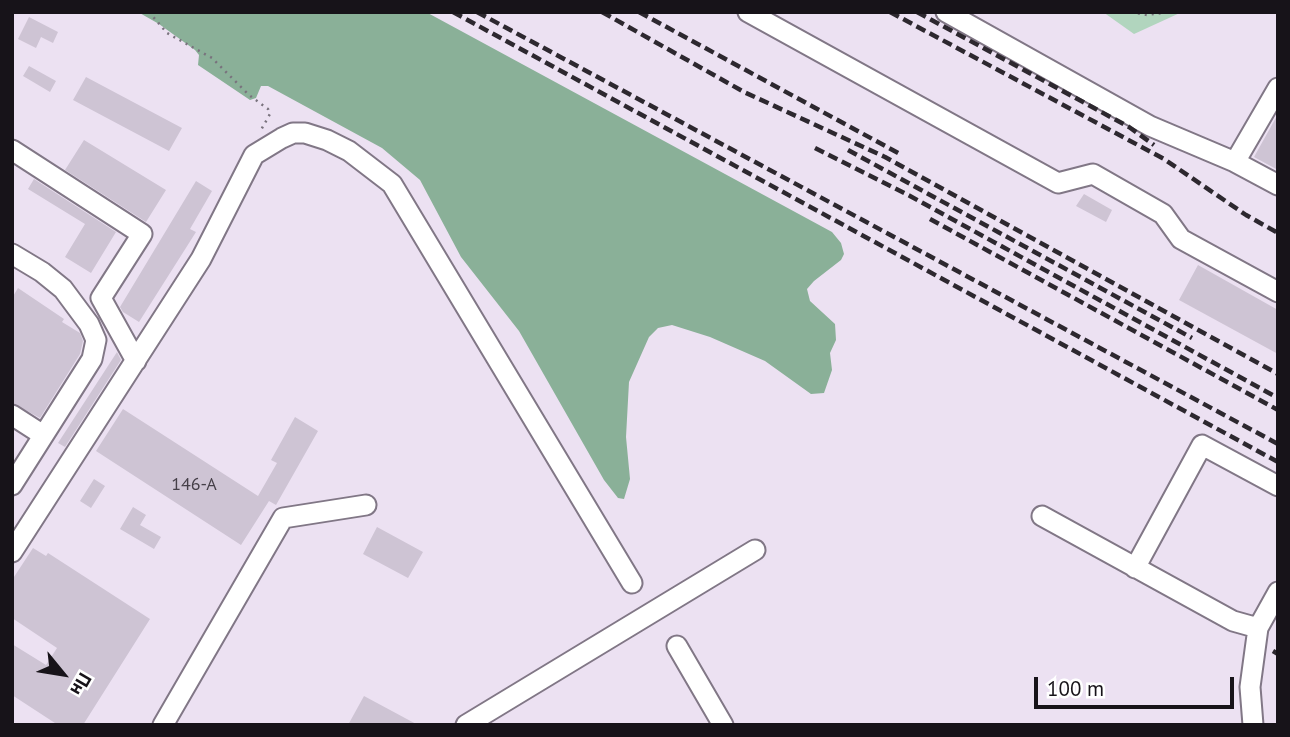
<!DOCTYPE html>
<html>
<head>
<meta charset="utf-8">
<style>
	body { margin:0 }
	#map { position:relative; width:1290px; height:737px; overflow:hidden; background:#ece1f2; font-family:"PT Sans",sans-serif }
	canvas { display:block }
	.frame { position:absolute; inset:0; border:14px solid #171319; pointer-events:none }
	.north { position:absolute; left:28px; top:639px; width:70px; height:70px; -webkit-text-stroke:5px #fff; paint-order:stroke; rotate:120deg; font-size:19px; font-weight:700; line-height:28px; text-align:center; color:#171319 }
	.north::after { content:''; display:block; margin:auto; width:24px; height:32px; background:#171319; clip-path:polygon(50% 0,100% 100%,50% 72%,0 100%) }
	.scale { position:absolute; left:1034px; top:677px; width:200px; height:32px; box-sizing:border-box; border:4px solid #171319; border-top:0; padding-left:9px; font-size:21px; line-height:24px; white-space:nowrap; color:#171319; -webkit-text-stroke:5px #fff; paint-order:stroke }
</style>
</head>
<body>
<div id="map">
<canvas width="1290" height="737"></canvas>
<div class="frame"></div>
<div class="north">Пн</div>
<div class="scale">100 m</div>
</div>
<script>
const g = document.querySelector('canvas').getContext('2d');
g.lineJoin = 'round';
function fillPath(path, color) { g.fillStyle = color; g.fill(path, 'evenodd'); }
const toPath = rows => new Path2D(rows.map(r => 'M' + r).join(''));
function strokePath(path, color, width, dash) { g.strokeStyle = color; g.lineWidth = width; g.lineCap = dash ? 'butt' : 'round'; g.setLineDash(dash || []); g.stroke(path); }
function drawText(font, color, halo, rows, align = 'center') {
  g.font = font + ' "PT Sans",sans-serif'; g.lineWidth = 5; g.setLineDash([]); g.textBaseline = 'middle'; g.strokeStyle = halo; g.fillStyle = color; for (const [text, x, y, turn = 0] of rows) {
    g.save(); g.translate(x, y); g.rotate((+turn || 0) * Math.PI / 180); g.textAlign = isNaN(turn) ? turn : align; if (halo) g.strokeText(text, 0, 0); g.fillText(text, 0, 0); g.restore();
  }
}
fillPath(toPath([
	[1103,12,1182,12,1134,34]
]), '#b1d5be');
fillPath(toPath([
	[138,12,426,12,832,232,841,243,844,254,841,260,814,281,807,289,810,301,835,324,836,340,830,353,832,370,824,393,811,394,765,361,710,337,672,325,658,328,649,337,629,382,626,437,630,479,624,499,618,498,604,480,519,331,461,257,420,180,382,148,268,86,261,86,256,98,250,100,198,65,199,55,195,50,159,24]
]), '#8ab098');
fillPath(toPath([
	[29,17,58,32,53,43,41,37,36,48,18,39],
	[29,66,56,81,50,92,23,76],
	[86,77,182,128,169,151,73,100],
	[1278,114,1278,170,1254,157],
	[84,140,166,190,146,222,65,170],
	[34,179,116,232,91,273,65,257,85,224,28,189],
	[196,181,212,191,190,229,196,232,139,322,123,312,120,307],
	[1084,194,1112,210,1106,222,1076,206],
	[1198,265,1278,310,1278,354,1179,300],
	[18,288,64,319,62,322,80,333,83,341,80,354,40,418,12,403,12,298],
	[117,352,121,360,65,447,58,443],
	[123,409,258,496,277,463,271,460,295,417,318,431,276,505,269,501,241,545,96,451],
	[94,479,105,486,91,508,80,501],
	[133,507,146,515,140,525,161,537,154,549,120,529],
	[377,527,423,552,408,578,363,554],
	[33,548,46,556,48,553,150,619,83,725,58,725,12,695,12,644,46,665,57,648,12,618,12,580],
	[364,696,418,725,348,725]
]), '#cec4d4');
const minor = toPath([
	[748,12,1058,183,1093,174,1163,214,1181,239,1278,292],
	[946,12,1150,126,1235,162,1278,185],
	[12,150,142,234,101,298,136,361],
	[1235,162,1278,88],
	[12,254,42,272,63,289,89,324,96,340,92,359,12,485],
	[12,415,43,435],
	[1042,516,1233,621,1258,628],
	[12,552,201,259,254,155,282,138,293,133,305,133,327,140,349,151,392,184,632,583],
	[1135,568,1202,445,1278,486],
	[677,646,723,725],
	[163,725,283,518,366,505],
	[466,725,755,550],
	[1253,725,1250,687,1258,628,1278,592]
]);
strokePath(minor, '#817786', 23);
strokePath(toPath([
	[149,12,167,33,212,58,249,95,268,109,270,114,261,130],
	[1131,12,1147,15,1169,12]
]), '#79727d', 2.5, [2, 5]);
strokePath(minor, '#fff', 19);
strokePath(toPath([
	[453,12,1278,462],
	[477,12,1278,444],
	[602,12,744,92,885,157,1278,374],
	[639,12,900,154],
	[890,12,1164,159,1246,215,1278,233],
	[917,12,1129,127,1154,145],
	[815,148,910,196,1278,398],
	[848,150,1192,338],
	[930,219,1278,410],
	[1273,651,1278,654]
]), '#2d282f', 4.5, [10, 5]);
drawText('18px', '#453f48', null, [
	["146-А",194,485]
]);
</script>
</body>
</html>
